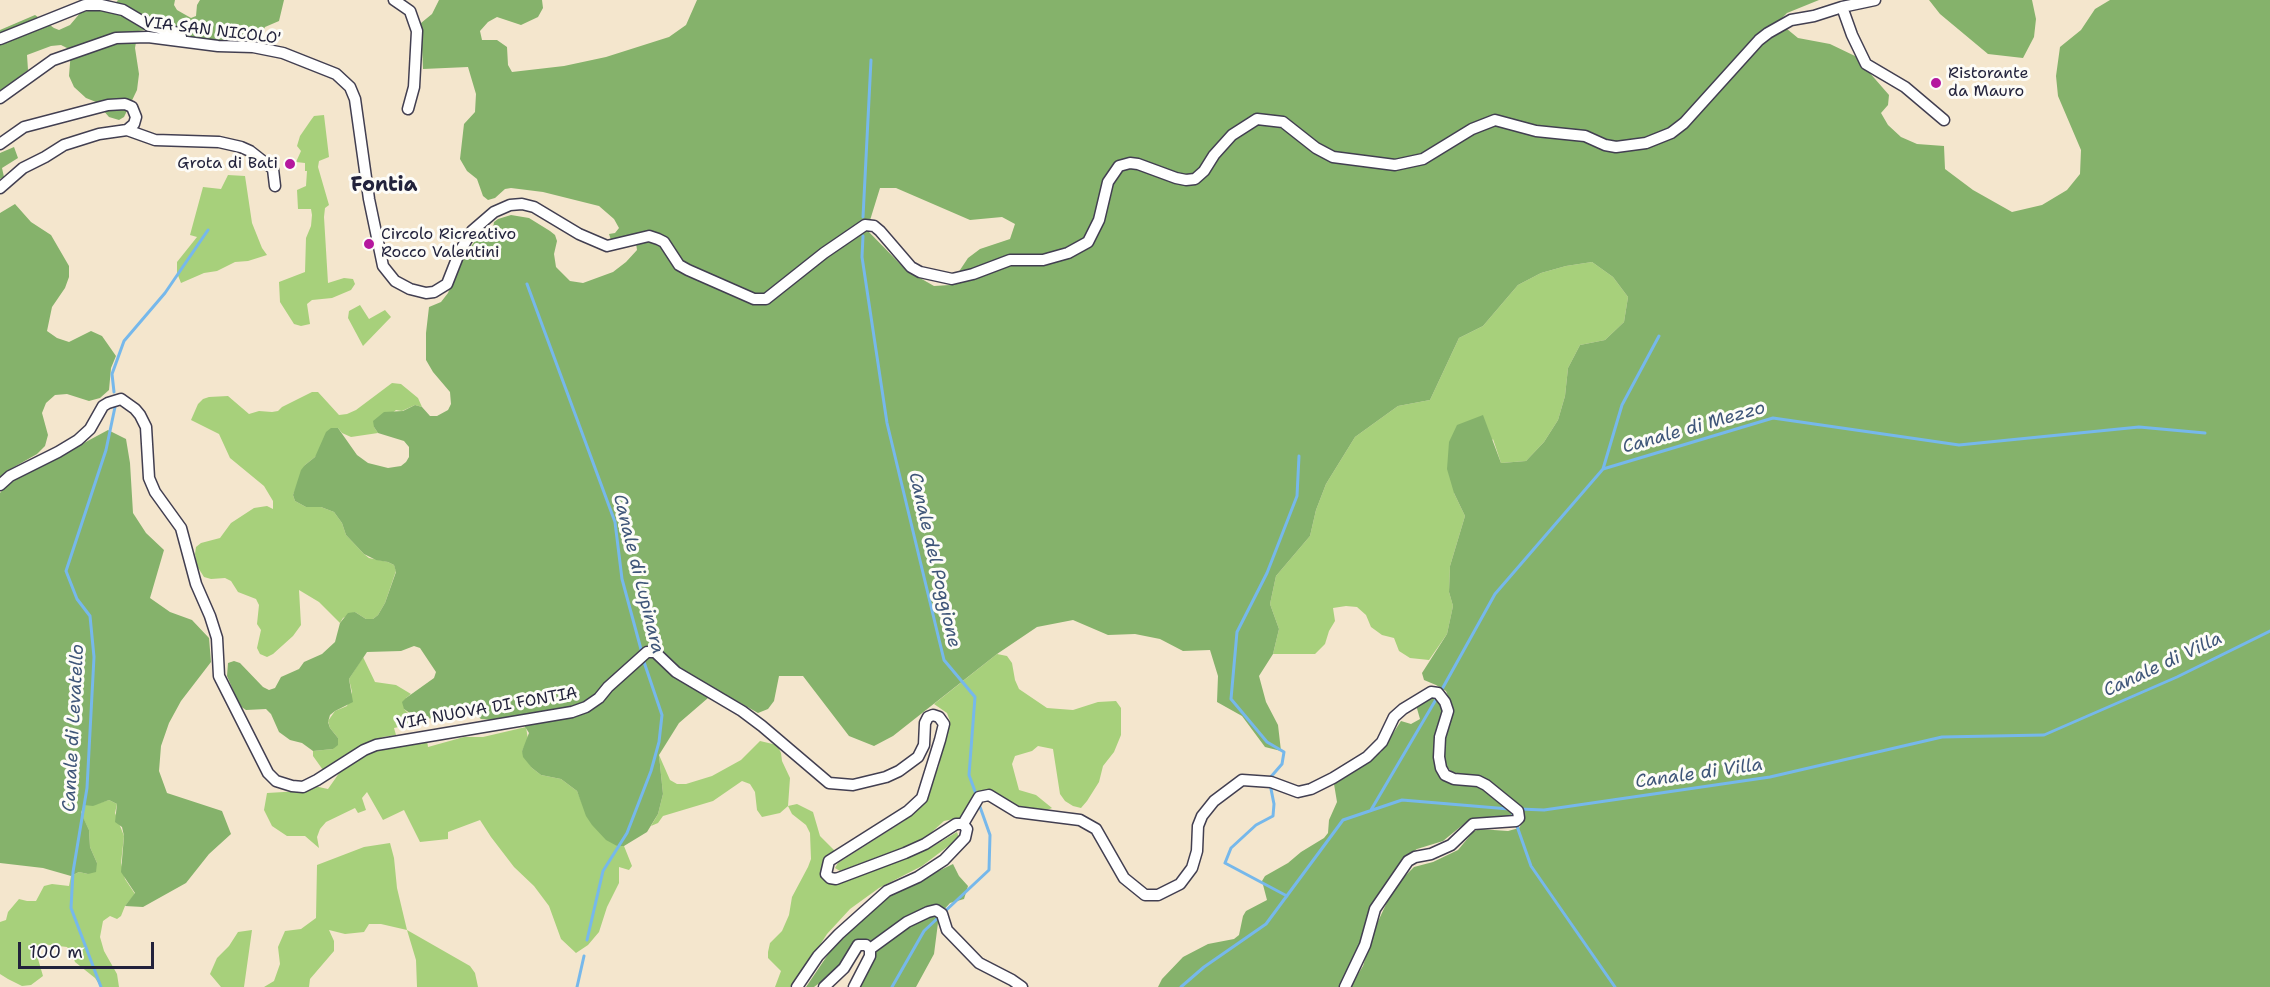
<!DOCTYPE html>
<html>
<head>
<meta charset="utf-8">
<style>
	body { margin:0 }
	#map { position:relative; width:2270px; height:987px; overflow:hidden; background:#f4e6cd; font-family:"Shantell Sans",sans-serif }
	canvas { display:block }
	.scale { position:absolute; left:18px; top:942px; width:136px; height:27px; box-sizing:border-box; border:3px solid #22223b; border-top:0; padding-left:8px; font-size:18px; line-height:21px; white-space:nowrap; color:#22223b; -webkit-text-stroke:4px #fdfcf7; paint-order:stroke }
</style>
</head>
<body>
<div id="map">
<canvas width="2270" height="987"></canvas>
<div class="scale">100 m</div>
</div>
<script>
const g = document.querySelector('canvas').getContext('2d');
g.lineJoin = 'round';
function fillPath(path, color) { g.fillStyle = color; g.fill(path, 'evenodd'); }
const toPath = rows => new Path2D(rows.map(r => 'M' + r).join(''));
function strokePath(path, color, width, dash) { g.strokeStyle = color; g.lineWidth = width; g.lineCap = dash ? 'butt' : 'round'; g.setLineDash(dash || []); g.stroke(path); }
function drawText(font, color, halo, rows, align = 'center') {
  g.font = font + ' "Shantell Sans",sans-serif'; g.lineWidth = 6; g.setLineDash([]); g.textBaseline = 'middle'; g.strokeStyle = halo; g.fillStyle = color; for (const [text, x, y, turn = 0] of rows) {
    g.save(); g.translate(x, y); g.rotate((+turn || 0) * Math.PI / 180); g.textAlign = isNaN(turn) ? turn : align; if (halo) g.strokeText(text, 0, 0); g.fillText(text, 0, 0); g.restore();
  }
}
fillPath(toPath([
	[324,115,329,157,319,161,318,167,329,205,325,208,324,217,328,283,344,278,353,279,355,284,351,290,332,298,312,300,307,304,310,324,301,326,294,324,280,302,279,282,305,272,306,238,311,226,312,215,311,209,298,209,297,190,306,186,307,171,305,171,305,163,296,162,301,151,297,146,300,136,311,120,314,116],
	[228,175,245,176,252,223,262,248,267,255,248,261,235,262,217,271,204,273,181,283,177,273,177,262,197,237,190,235,203,187,221,189],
	[1592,262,1613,277,1628,297,1624,322,1605,340,1580,345,1568,368,1565,396,1558,420,1544,442,1526,461,1501,463,1493,439,1454,493,1465,516,1450,566,1449,592,1453,606,1447,634,1429,660,1410,658,1399,651,1394,638,1382,635,1371,627,1366,615,1357,607,1346,606,1333,608,1335,621,1329,631,1325,644,1315,654,1273,654,1279,629,1270,604,1276,576,1310,536,1316,510,1326,484,1355,437,1398,406,1430,400,1459,338,1483,326,1518,285,1541,273,1566,266],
	[360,305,369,319,385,310,391,317,363,346,348,318,349,311],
	[392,383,401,384,418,398,422,407,415,405,402,411,396,410,374,427,378,433,351,437,342,433,338,428,315,457,305,465,293,495,295,501,306,507,321,507,334,512,342,523,346,535,364,554,369,558,388,562,394,565,396,571,385,603,378,615,373,619,366,619,355,612,343,618,340,623,319,602,299,590,301,625,293,636,273,654,267,657,260,654,257,648,261,630,257,624,259,605,256,599,238,592,231,581,225,578,211,579,204,577,197,566,195,554,196,547,201,543,220,538,231,523,254,508,267,506,273,509,273,501,264,486,230,458,219,434,191,420,198,404,203,399,209,397,228,396,249,414,259,411,272,412,278,411,282,407,312,392,318,392,339,415,347,414,356,410],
	[997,654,1007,656,1012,663,1015,680,1019,689,1047,708,1073,710,1098,702,1116,701,1121,708,1121,735,1114,752,1103,766,1099,782,1087,801,1081,808,1073,806,1065,801,1060,794,1053,749,1038,746,1032,751,1015,756,1012,764,1019,790,1036,795,1052,808,1047,810,1026,811,996,793,988,792,964,817,944,821,923,840,840,871,835,868,838,863,904,821,920,806,939,766,942,747,950,721,947,713,934,704],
	[363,657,375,682,396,685,411,694,406,698,404,709,408,713,408,725,394,728,396,735,383,737,365,744,323,770,313,756,313,751,333,749,338,738,330,728,328,721,335,711,347,706,352,692,349,679],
	[526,727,528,739,522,751,532,768,541,775,561,779,577,791,582,803,617,846,624,846,632,866,629,870,619,867,619,883,607,907,599,932,588,945,576,953,561,939,549,906,534,886,514,867,491,837,480,820,448,832,448,839,420,842,404,810,383,820,367,792,362,798,366,810,358,813,355,808,326,822,320,829,317,837,319,848,305,836,287,836,272,826,264,810,267,793,301,791,314,786,328,789,342,769,378,747,427,740,428,747,464,737,483,737],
	[760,741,777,745,781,753,782,761,790,778,788,806,797,804,813,812,820,836,835,851,822,875,871,871,932,847,957,832,959,838,922,866,879,888,850,909,827,934,801,974,790,987,775,987,781,971,768,958,768,952,770,943,782,931,789,915,792,897,808,867,811,859,810,833,806,825,792,814,788,806,780,813,762,817,757,810,755,792,750,784,742,781,713,801,663,816,658,823,651,826,658,814,663,794,659,755,670,780,677,784,686,784,712,776,741,760],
	[109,800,117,804,115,813,124,836,121,863,125,879,135,894,125,906,121,916,117,919,110,916,103,921,100,937,104,951,117,974,119,987,101,987,95,978,75,962,72,953,67,947,41,944,36,952,43,976,31,985,22,986,8,979,0,974,0,922,6,920,8,912,19,899,27,901,36,901,44,886,52,884,69,886,71,876,79,872,88,874,97,863,90,847,89,830,81,814,84,805,93,805],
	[390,843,394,858,397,888,407,930,470,966,475,973,478,987,417,987,416,960,407,930,381,924,369,924,364,932,345,934,329,930,334,941,334,951,310,979,309,987,264,987,274,981,280,964,278,947,285,931,301,929,316,918,317,865,364,847],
	[252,930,244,987,221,987,210,974,217,958,229,946,238,932]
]), '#a7d07b');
fillPath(toPath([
	[118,0,175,0,174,5,177,10,191,18,196,16,197,5,200,0,284,0,279,21,265,27,260,37,245,33,238,41,215,43,156,29,138,31,135,48,139,74,137,90,124,117,119,120,109,117,96,102,86,98,74,87,69,76,71,50,61,45,51,46,27,55,28,70,0,92,0,30,35,15,54,28,59,30,70,25,81,12,111,8],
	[439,0,542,0,543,8,538,17,521,25,497,17,488,22,480,31,482,40,497,40,507,47,508,65,512,72,564,66,606,57,669,37,686,25,697,0,1819,0,1787,13,1782,18,1787,29,1798,38,1830,44,1855,56,1889,95,1888,105,1881,113,1888,125,1901,137,1917,144,1944,146,1945,169,1973,190,2012,212,2042,205,2067,190,2080,174,2081,150,2058,96,2056,76,2060,47,2081,30,2095,9,2110,0,2270,0,2270,987,1350,987,1363,966,1375,928,1394,887,1414,867,1433,862,1458,850,1473,832,1479,829,1508,831,1519,828,1523,822,1524,816,1477,777,1452,772,1444,764,1443,744,1451,704,1446,691,1436,685,1424,680,1422,673,1447,634,1453,606,1449,592,1450,566,1465,516,1454,493,1447,469,1449,442,1457,425,1483,415,1501,463,1526,461,1544,442,1558,420,1565,396,1568,368,1580,345,1605,340,1624,322,1628,297,1613,277,1592,262,1566,266,1541,273,1518,285,1483,326,1459,338,1430,400,1398,406,1355,437,1326,484,1316,510,1310,536,1276,576,1270,604,1279,629,1273,654,1259,676,1266,702,1278,725,1281,751,1265,747,1242,716,1217,702,1218,676,1210,650,1183,651,1160,639,1135,634,1108,635,1073,620,1037,627,997,654,893,736,874,746,849,736,803,676,779,676,774,701,768,709,758,713,737,701,718,695,708,698,679,723,659,755,663,794,658,814,647,832,624,846,617,846,606,840,592,825,586,816,577,791,561,779,541,775,532,768,523,757,522,751,529,733,522,722,481,719,466,707,460,707,440,717,426,719,414,716,404,709,402,702,406,698,434,678,436,672,420,648,414,646,401,651,367,652,349,679,353,702,335,711,330,715,328,722,330,728,338,738,338,745,333,749,313,751,302,743,290,740,279,732,271,714,266,709,246,710,240,706,227,676,228,663,234,661,240,663,263,687,269,690,275,688,281,677,299,669,304,662,322,654,335,642,340,623,348,613,355,612,366,619,373,619,378,615,385,603,396,572,394,565,388,562,376,560,364,554,346,535,342,523,334,512,321,507,306,507,295,501,293,495,301,470,305,465,315,457,326,432,331,428,338,428,357,455,368,463,388,468,401,466,406,462,409,457,409,447,404,441,378,433,374,427,373,421,384,412,403,411,415,405,422,407,430,416,437,416,448,410,451,404,450,392,433,372,426,360,426,333,429,307,441,302,448,293,460,262,477,238,489,233,493,228,494,222,498,219,511,215,529,218,550,231,555,235,557,241,554,254,556,267,570,281,583,283,613,272,626,262,637,250,636,243,611,240,609,234,615,233,619,228,614,219,599,206,543,192,511,188,505,189,495,198,488,200,483,196,477,179,467,171,460,159,464,124,475,112,476,94,468,67,423,69,421,23,432,14],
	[880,188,896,188,970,220,1002,217,1015,224,1010,239,980,249,968,258,950,285,934,286,906,270,867,230],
	[1929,0,2032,0,2036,19,2034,37,2023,58,1988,54,1940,14],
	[14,147,18,158,2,168,4,177,0,179,0,153],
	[15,204,31,222,51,235,69,266,69,277,65,288,52,307,47,331,57,338,69,342,91,331,102,336,116,356,111,368,109,390,100,398,89,401,67,394,55,395,46,403,42,413,48,435,45,446,37,454,7,471,0,478,0,213],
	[108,430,126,439,130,463,133,513,146,533,164,550,150,598,170,612,192,620,209,638,211,662,181,701,169,723,161,746,159,771,167,793,222,811,231,834,209,854,186,883,143,907,125,906,135,893,121,872,124,836,122,827,115,822,117,804,109,800,93,806,84,805,81,813,89,830,90,847,97,863,96,872,88,874,79,872,71,876,43,868,0,863,0,493,6,485],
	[1431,697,1443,706,1436,761,1438,774,1448,783,1476,785,1482,787,1514,813,1512,817,1470,819,1443,841,1417,849,1404,858,1374,900,1367,916,1361,942,1340,987,1158,987,1162,979,1183,957,1208,944,1234,939,1239,935,1243,916,1246,911,1267,900,1262,881,1265,876,1288,863,1301,852,1324,838,1328,833,1329,820,1337,802,1334,784,1381,752,1401,721,1411,724,1420,719,1416,705],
	[953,864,959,876,968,886,964,899,950,903,939,915,934,954,916,987,860,987,875,955,876,949,870,940,863,939,858,943,837,970,814,987,806,987,829,953,868,913,895,892]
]), '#85b26b');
strokePath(toPath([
	[863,217,871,60],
	[863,236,862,257,887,423,936,627,944,660,975,697,969,775,976,794],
	[527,284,615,522,622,579,642,653],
	[114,392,112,374,124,341,165,293,208,230],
	[1603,469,1622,405,1659,336],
	[1441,691,1495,594,1603,469,1773,418,1959,445,2139,427,2205,433],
	[1519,809,1544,810,1770,777,1942,737,2044,735,2177,677,2270,631],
	[1371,810,1438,696],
	[1512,812,1531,866,1615,987],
	[1287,896,1225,863,1231,848,1256,825,1273,816,1274,804,1269,779,1282,764,1284,752,1267,742,1231,699,1237,632,1267,573,1297,496,1299,456],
	[587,940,603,871,627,833,651,771,659,742,662,715,643,659],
	[101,987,71,908,73,872,87,788,94,657,90,616,77,599,66,571,106,450,115,407],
	[577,987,584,956],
	[892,987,924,931,989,870,990,835,979,804],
	[1181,987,1204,967,1266,924,1343,820,1402,800,1509,809]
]), '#76b8eb', 3);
const minor = toPath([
	[394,0,410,11,417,31,414,87,408,109],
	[1842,7,1852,35,1866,64,1905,87,1944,120],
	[0,39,85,5,101,5,123,10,150,26,179,33,181,37,179,40],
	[0,98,53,60,116,38,148,37,218,46,253,47,283,53,336,74,350,87,355,99,369,199,383,266,395,281,410,289,426,293,434,292,447,284,460,251,472,231,494,212,510,205,522,204,534,207,579,234,607,246,649,236,658,239,664,242,679,265,688,270,754,299,766,299,824,253,865,225,874,226,880,231,911,267,920,272,952,279,973,274,1010,260,1043,260,1068,253,1088,242,1099,220,1108,182,1119,166,1130,163,1138,164,1176,178,1186,180,1195,179,1204,171,1214,155,1232,135,1257,119,1283,122,1316,148,1333,157,1395,165,1423,159,1472,129,1495,120,1536,131,1585,136,1605,145,1616,147,1646,143,1671,133,1684,123,1759,40,1768,33,1791,20,1814,16,1842,7,1875,0],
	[0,144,24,127,108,105,125,104,132,107,136,117,134,124,127,130],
	[0,188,23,168,45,157,64,145,99,134,127,130,155,140,219,142,241,147,250,151,273,169,275,186],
	[0,485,10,476,58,452,78,440,90,429,103,406,108,403,121,399,135,409,140,415,146,427,149,478,155,492,181,528,196,584,210,616,217,638,219,676,268,773,276,781,292,786,303,787,317,780,364,750,376,745,572,712,586,707,599,698,608,687,647,652,655,652,676,672,742,711,762,726,829,783,853,785,886,777,899,771,918,757,924,745,925,723,928,717,933,715,939,717,944,724,940,740,922,798,908,811,829,861,826,874,830,878,836,879,905,853,925,844,956,824,963,824,967,829,965,838,944,860,918,877,887,891,839,934,818,956,797,987],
	[963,824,979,797,989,795,1017,812,1080,820,1096,829,1124,878,1145,895,1158,895,1180,884,1192,868,1197,851,1198,826,1202,816,1214,801,1242,780,1271,782,1298,792,1311,789,1333,778,1367,757,1382,742,1394,717,1403,709,1431,692,1438,693,1445,702,1448,711,1440,737,1439,757,1441,768,1445,775,1454,779,1478,781,1486,785,1518,811,1519,818,1516,821,1473,824,1451,845,1431,854,1415,857,1408,861,1375,909,1365,945,1345,987],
	[870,949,907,922,928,912,936,910,942,914,947,930,979,963,1012,980,1022,987],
	[824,987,844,968,858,945,866,945,870,949,870,956,854,987]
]);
strokePath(minor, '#423f51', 13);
strokePath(minor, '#fff', 10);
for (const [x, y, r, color] of [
	[1936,83,6,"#b5179e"],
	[290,164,6,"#b5179e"],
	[369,244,6,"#b5179e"]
]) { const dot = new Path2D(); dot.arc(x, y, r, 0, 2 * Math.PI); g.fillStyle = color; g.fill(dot); strokePath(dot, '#fdfcf7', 2); }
drawText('16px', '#22223b', '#fdfcf7', [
	["VIA SAN NICOLO'",212,31,7],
	["VIA NUOVA DI FONTIA",487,709,-10]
]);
drawText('16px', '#22223b', '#fdfcf7', [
	["Ristorante",1948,74],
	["da Mauro",1948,92],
	["Grota di Bati",278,164,"right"],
	["Circolo Ricreativo",381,235],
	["Rocco Valentini",381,253]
], 'left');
drawText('italic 18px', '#3f5679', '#fdfcf7', [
	["Canale di Mezzo",1694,428,-16],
	["Canale del Poggione",934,560,77],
	["Canale di Lupinara",638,574,76],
	["Canale di Villa",2163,665,-25],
	["Canale di Levatello",74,728,-87],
	["Canale di Villa",1699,774,-8]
]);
drawText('bold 20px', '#22223b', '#fdfcf7', [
	["Fontia",384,186]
]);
</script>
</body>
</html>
